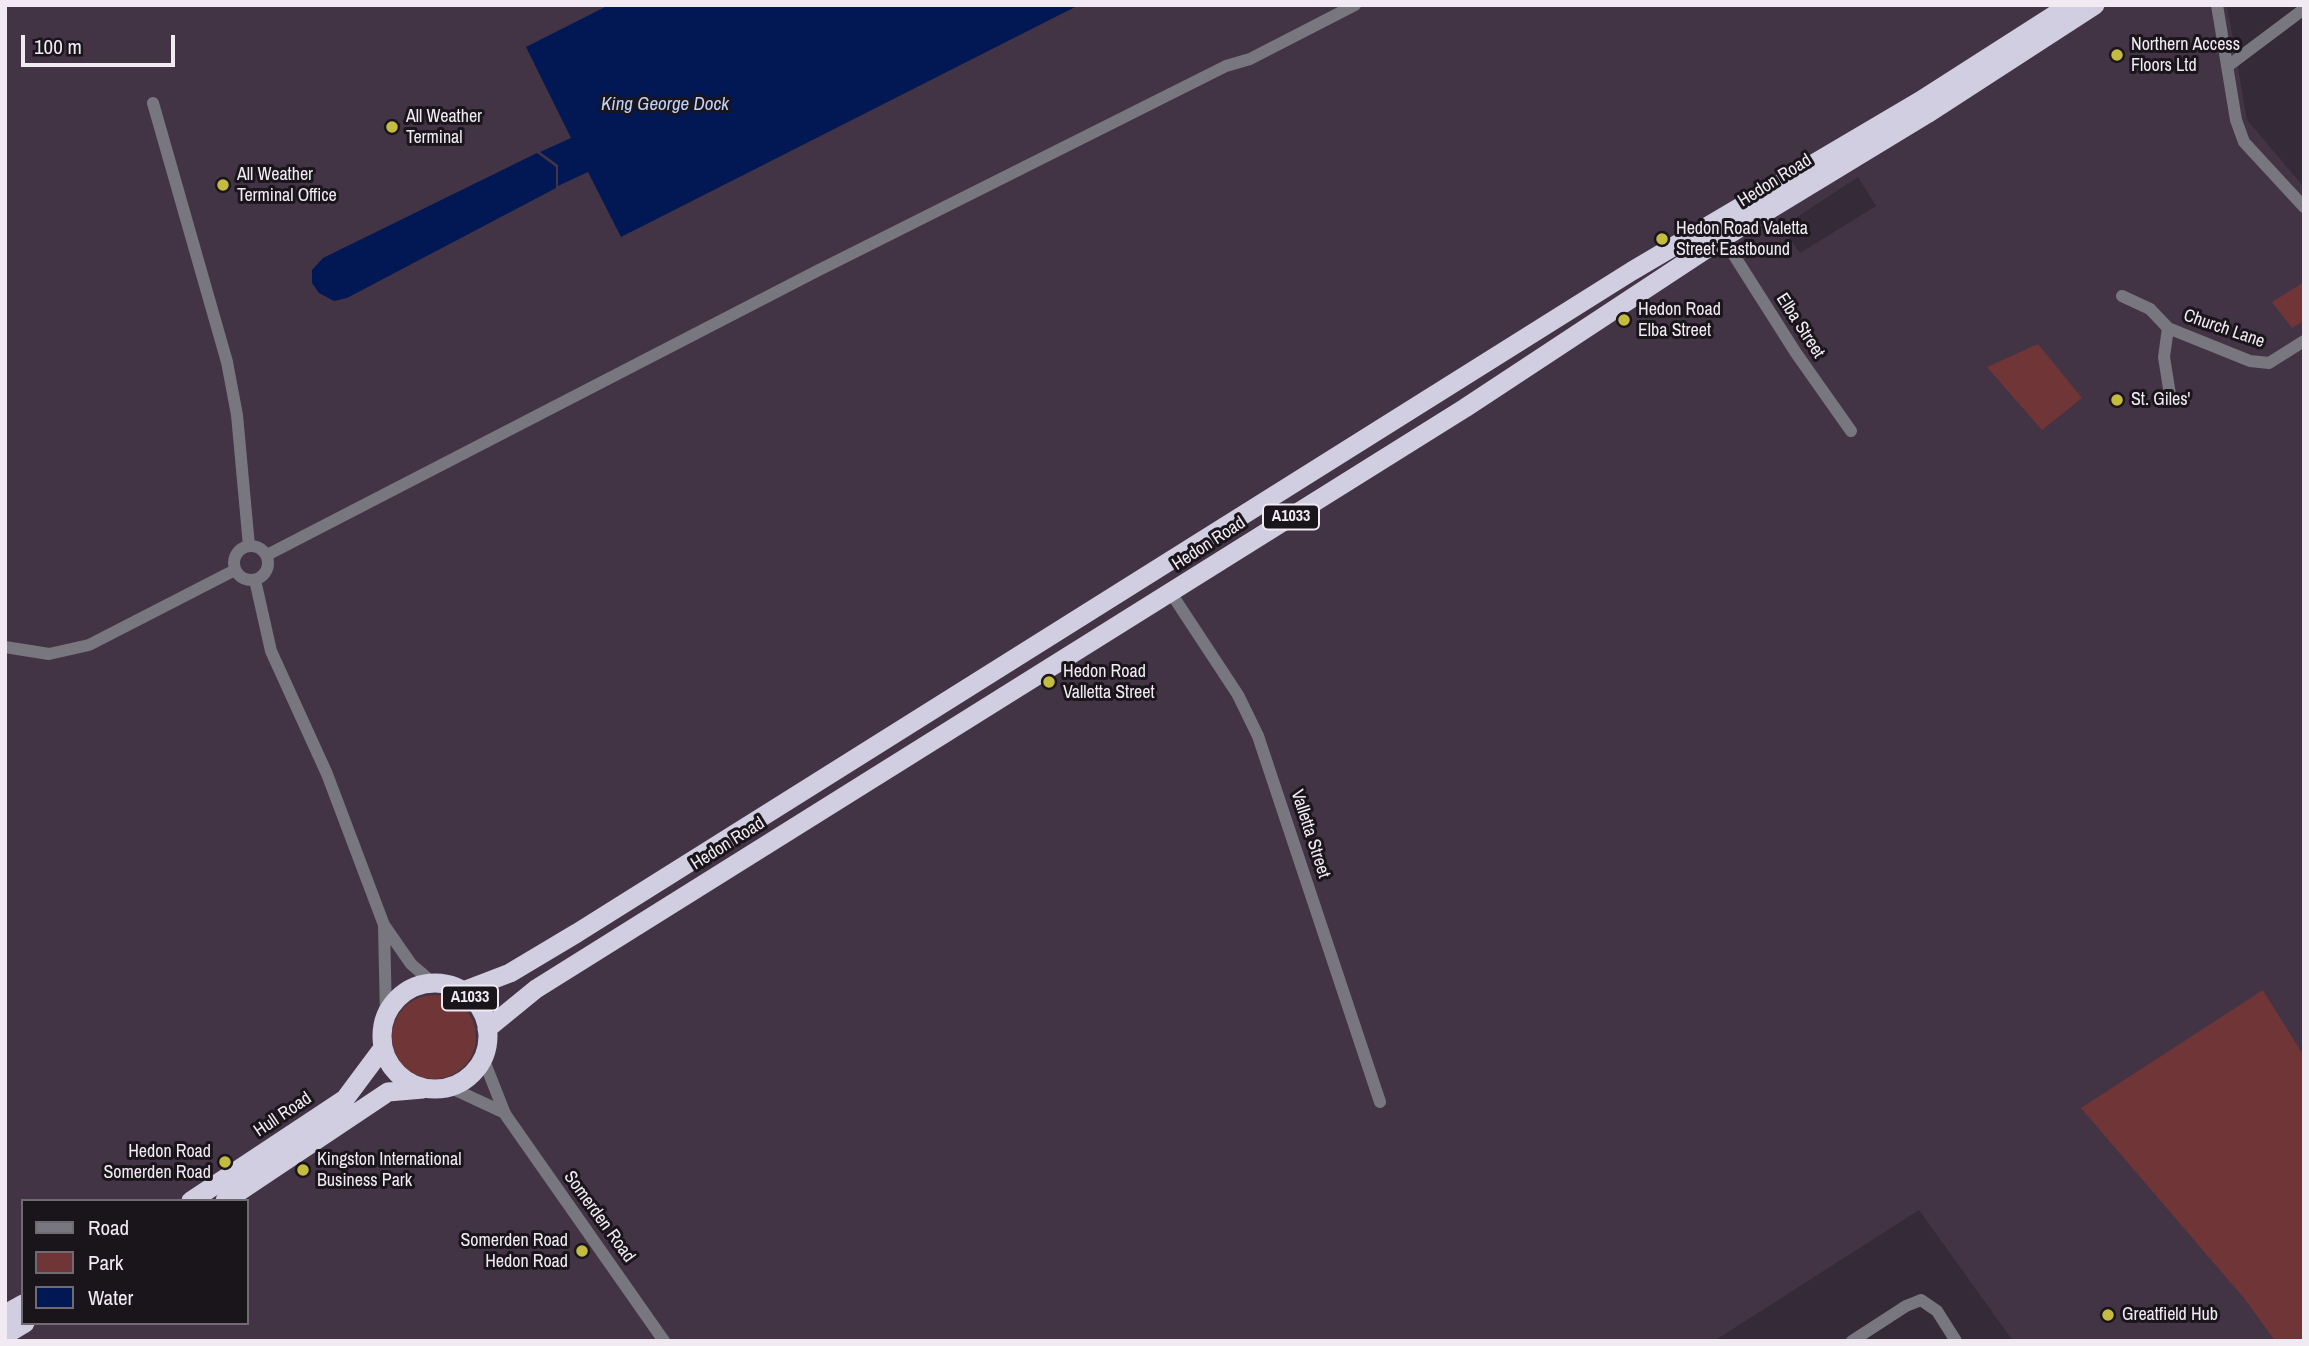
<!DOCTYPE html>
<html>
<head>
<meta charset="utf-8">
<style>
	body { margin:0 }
	#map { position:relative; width:2309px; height:1346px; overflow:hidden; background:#352a37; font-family:"Archivo Narrow",sans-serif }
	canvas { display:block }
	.frame { position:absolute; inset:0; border:7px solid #f1eaf3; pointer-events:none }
	.legend { position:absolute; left:21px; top:1199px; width:228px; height:126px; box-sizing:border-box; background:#1a151b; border:2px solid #706a71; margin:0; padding:9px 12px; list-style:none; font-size:21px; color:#f1eaf3 }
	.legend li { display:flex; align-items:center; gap:14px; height:35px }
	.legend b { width:35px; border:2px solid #706a71 }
	.scale { position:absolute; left:21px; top:35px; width:154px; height:32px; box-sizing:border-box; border:4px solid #f1eaf3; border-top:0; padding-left:9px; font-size:21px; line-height:24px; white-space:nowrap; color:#f1eaf3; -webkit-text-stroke:5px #1a151b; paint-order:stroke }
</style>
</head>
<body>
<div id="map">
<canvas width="2309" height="1346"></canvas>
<div class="frame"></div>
<ul class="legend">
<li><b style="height:9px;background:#78777f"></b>Road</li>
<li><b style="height:19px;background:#6f3537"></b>Park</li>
<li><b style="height:19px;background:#021855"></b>Water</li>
</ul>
<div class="scale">100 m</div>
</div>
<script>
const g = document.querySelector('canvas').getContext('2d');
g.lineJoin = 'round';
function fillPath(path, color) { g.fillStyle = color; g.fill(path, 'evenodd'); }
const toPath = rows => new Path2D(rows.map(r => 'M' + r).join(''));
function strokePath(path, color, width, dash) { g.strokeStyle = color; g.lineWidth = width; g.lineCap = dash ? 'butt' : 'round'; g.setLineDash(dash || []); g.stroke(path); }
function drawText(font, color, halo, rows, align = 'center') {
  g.font = font + ' "Archivo Narrow",sans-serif'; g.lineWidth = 6; g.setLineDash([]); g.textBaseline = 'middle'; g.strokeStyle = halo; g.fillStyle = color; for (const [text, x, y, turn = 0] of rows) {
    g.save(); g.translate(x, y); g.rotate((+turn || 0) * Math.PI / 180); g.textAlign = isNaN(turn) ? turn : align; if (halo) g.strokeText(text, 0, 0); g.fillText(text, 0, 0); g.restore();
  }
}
fillPath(toPath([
	[5,5,2227,5,2247,120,2304,187,2304,1056,2263,990,2243,1297,2275,1341,2013,1341,1919,1210,1714,1341,5,1341],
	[1858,177,1876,206,1800,253,1782,227],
	[23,1201,247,1201,247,1323,23,1323]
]), '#433445');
fillPath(toPath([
	[2304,282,2304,321,2292,328,2272,302],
	[2038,344,2082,398,2042,430,1987,367],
	[2263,990,2304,1056,2304,1341,2275,1341,2243,1297,2081,1108],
	'392 1037a42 42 0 1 1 84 0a42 42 0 1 1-84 0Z'
]), '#6f3537');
fillPath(toPath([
	[609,5,1079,5,621,237,588,172,558,186,558,165,540,152,571,138,526,47],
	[537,153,556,167,556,188,347,298,334,301,319,293,312,283,312,270,323,258]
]), '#021855');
strokePath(toPath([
	[2217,5,2236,120,2244,142,2304,207],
	[2228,66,2304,9],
	[153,103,227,362,237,415,249,546],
	[1723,238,1796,353,1851,431],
	[2122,296,2150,309,2168,328],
	[2171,401,2164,357,2168,328,2250,361,2269,363,2304,341],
	'234 563a17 17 0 1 1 34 0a17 17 0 1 1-34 0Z',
	[267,555,817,271,1226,66,1250,59,1355,5],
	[255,580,271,651,327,774,384,925,411,964,433,983],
	[1171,593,1238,695,1258,736,1380,1102],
	[5,647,49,654,89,645,235,570],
	[384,926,386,1016],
	[483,1058,505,1114,664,1341],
	[449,1087,505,1113],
	[1852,1341,1906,1306,1921,1300,1937,1311,1956,1341]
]), '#78777f', 12);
strokePath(toPath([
	'382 1036a53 53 0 1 1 106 0a53 53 0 1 1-106 0Z',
	[463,991,510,973,577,933,1632,271,1920,101,2070,5],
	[487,1029,536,989,1465,408,1723,238,1927,114,2095,5],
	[191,1201,345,1099,383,1048],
	[225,1201,388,1092,423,1089],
	[5,1314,23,1304],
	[5,1335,25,1323]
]), '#d0cee0', 19);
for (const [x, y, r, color] of [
	[2117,55,7,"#c4bc3e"],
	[392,127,7,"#c4bc3e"],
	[223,185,7,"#c4bc3e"],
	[1662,239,7,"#c4bc3e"],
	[1624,320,7,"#c4bc3e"],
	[2117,400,7,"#c4bc3e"],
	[1049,682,7,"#c4bc3e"],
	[225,1162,7,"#c4bc3e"],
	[303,1170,7,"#c4bc3e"],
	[582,1251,7,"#c4bc3e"],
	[2108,1315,7,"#c4bc3e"]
]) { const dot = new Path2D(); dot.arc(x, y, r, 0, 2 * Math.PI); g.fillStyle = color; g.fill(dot); strokePath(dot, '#1a151b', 2.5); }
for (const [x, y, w] of [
	[1291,517,56],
	[470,998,56]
]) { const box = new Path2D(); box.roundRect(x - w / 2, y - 12.5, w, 25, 5); g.fillStyle = '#1a151b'; g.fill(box); strokePath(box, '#f1eaf3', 2); }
drawText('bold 16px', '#f1eaf3', null, [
	["A1033",1291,517],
	["A1033",470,998]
]);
drawText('18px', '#f1eaf3', '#1a151b', [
	["Northern Access",2131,45],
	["Floors Ltd",2131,66],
	["All Weather",406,117],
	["Terminal",406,138],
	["All Weather",237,175],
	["Terminal Office",237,196],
	["Hedon Road Valetta",1676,229],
	["Street Eastbound",1676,250],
	["Hedon Road",1638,310],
	["Elba Street",1638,331],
	["St. Giles'",2131,400],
	["Hedon Road",1063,672],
	["Valletta Street",1063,693],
	["Hedon Road",211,1152,"right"],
	["Somerden Road",211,1173,"right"],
	["Kingston International",317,1160],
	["Business Park",317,1181],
	["Somerden Road",568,1241,"right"],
	["Hedon Road",568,1262,"right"],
	["Greatfield Hub",2122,1315]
], 'left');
drawText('18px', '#f1eaf3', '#1a151b', [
	["Hedon Road",1775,181,-32],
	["Elba Street",1800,326,57],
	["Church Lane",2224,329,19],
	["Hedon Road",1209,544,-33],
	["Valletta Street",1310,834,72],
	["Hedon Road",728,844,-32],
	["Hull Road",283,1115,-34],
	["Somerden Road",599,1217,54]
]);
drawText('italic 19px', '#bfd3f9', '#1a151b', [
	["King George Dock",665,105]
]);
</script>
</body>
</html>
